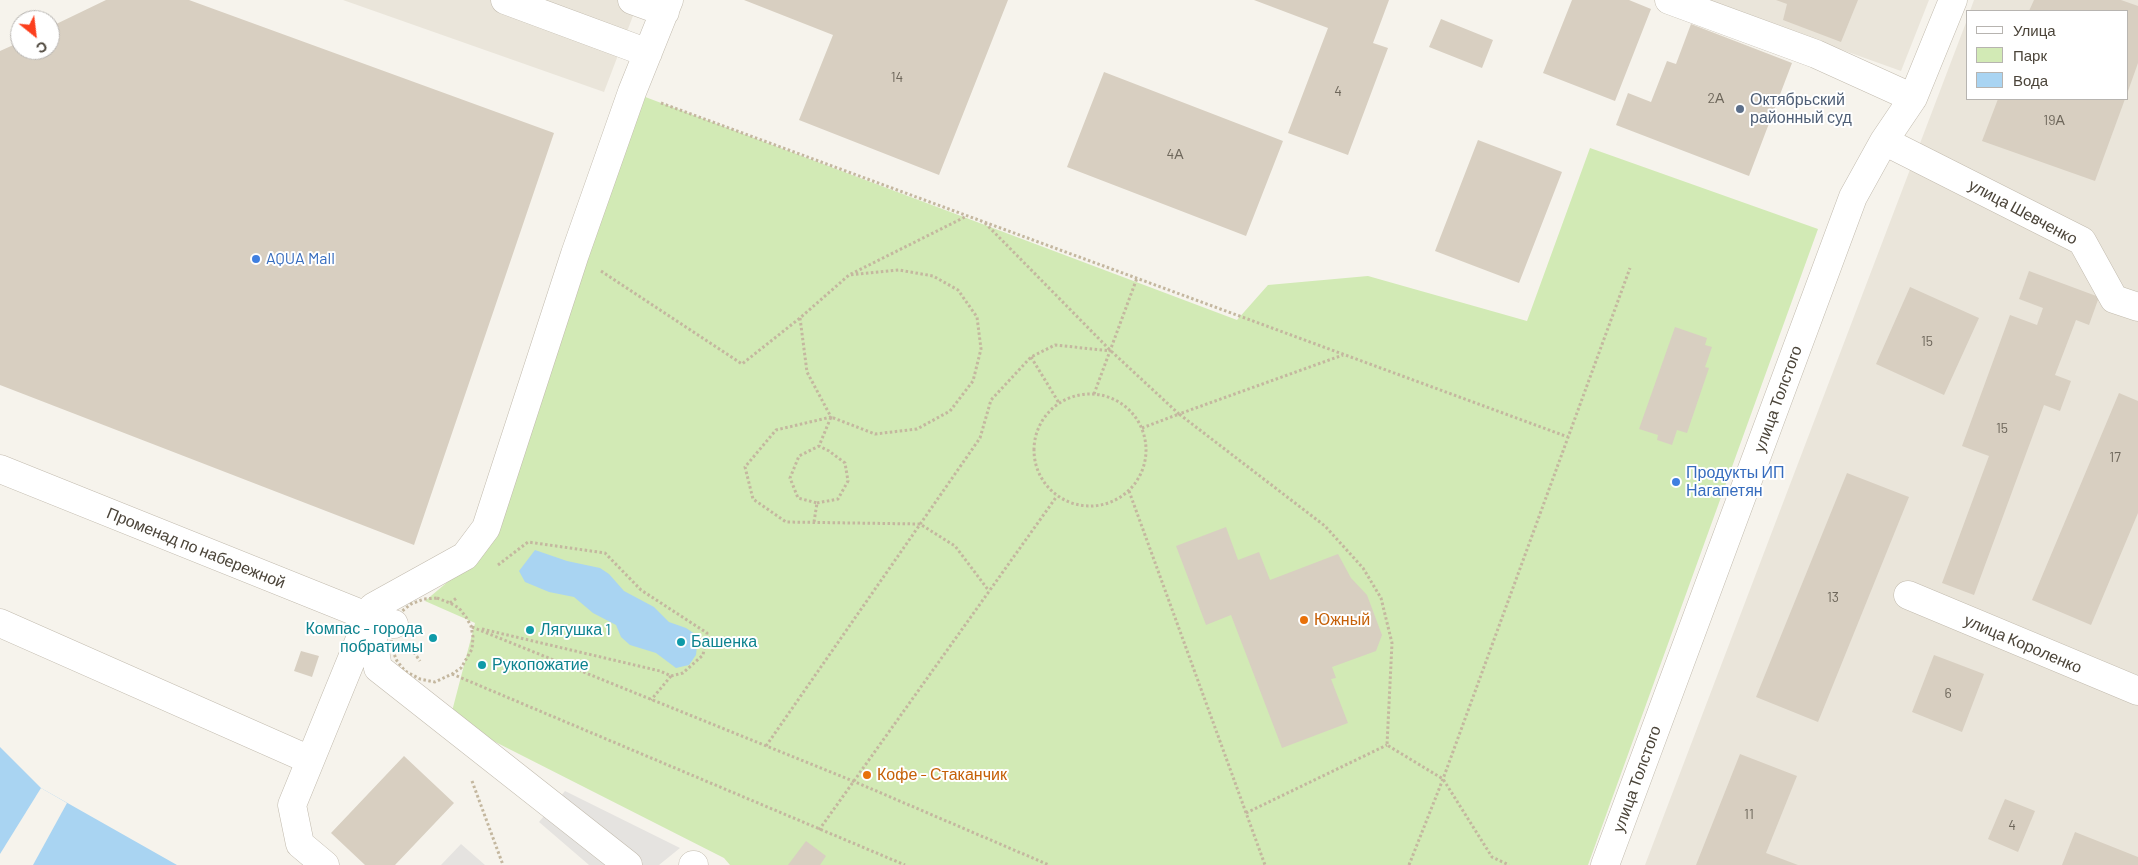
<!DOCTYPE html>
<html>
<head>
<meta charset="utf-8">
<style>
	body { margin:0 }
	#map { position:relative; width:2138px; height:865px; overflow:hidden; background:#f6f3ec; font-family:Barlow,sans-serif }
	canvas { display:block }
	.legend { position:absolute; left:1966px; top:10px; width:162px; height:90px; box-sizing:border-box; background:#fff; border:1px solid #b7b4b0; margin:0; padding:6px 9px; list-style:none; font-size:15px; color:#4b4439 }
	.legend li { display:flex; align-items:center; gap:10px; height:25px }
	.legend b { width:25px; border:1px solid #b7b4b0 }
	.north { position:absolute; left:10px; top:10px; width:50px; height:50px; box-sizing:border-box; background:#fff; border:1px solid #b7b4b0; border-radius:50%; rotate:151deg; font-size:14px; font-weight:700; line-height:20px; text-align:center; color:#4b4439 }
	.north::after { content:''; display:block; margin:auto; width:18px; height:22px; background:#fc3f1d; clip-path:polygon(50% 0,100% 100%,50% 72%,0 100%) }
</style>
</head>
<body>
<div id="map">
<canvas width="2138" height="865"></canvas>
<ul class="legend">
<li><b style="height:6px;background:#fff"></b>Улица</li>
<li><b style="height:14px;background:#d2eab5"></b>Парк</li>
<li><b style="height:14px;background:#a9d4f2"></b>Вода</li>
</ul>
<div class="north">С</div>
</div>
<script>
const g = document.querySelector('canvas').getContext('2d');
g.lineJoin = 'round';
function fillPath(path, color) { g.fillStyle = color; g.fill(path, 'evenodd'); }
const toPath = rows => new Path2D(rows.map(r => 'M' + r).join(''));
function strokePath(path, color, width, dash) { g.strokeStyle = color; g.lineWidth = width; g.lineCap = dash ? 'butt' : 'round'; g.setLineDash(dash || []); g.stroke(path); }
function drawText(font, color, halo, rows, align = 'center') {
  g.font = font + ' Barlow,sans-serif'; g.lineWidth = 4; g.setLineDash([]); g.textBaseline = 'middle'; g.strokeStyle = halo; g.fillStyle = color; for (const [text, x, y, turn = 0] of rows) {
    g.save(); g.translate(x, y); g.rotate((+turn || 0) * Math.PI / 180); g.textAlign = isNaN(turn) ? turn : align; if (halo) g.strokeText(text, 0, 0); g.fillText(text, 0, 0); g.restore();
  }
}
fillPath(toPath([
	[343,0,639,0,604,92],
	[1703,0,1929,0,1901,71],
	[1974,0,2138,0,2138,865,1645,865,1967,20,1967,99,2127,99,2127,11,1970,11]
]), '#eae5da');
fillPath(toPath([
	[632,92,1237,320,1268,285,1368,276,1527,321,1590,148,1818,229,1588,865,730,865,724,858,450,719,475,623,425,601,489,547]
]), '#d2eab5');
fillPath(toPath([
	[565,791,680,848,659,865,589,865,539,822],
	[461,844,485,865,441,865]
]), '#e5e3e0');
fillPath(toPath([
	[535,550,567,561,600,568,609,574,624,591,654,607,669,622,686,628,698,636,696,655,689,665,676,668,656,653,630,645,621,637,616,625,593,613,574,597,549,592,525,582,519,571],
	[0,747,41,788,177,865,0,865]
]), '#a9d4f2');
fillPath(toPath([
	[41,788,67,803,33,865,0,865,0,854]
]), '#f6f3ec');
fillPath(toPath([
	[106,0,189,0,554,133,414,545,0,385,0,51,20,42,20,50,50,50,50,27],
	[744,0,1008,0,939,175,799,120,833,35],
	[1254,0,1389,0,1373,43,1388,48,1348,155,1288,133,1328,28],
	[1572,0,1629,0,1651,9,1615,101,1543,73],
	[1776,0,1858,0,1841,42,1783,20,1787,4],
	[2034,0,2121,0,2138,6,2138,63,2127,94,2127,11,2029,11],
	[1441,19,1493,40,1482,68,1429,47],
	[1691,24,1792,63,1749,176,1616,125,1628,93,1651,102,1667,61,1676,64],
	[1104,72,1283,141,1246,236,1067,167],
	[1998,99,2125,99,2095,181,1982,141],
	[1478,140,1562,172,1519,283,1435,251],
	[2029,271,2099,297,2089,325,2076,320,2055,375,2071,381,2060,411,2044,405,1974,595,1942,583,1989,456,1962,446,2010,315,2037,325,2043,308,2019,299],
	[1910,287,1979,318,1944,395,1876,364],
	[1675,327,1707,338,1705,345,1712,347,1705,367,1709,368,1687,433,1677,430,1672,445,1657,440,1658,435,1639,429],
	[2119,393,2138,401,2138,513,2091,625,2032,600],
	[1847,473,1909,497,1818,722,1756,697],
	[1226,527,1238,560,1259,552,1270,580,1338,554,1351,578,1367,595,1382,635,1376,651,1332,667,1336,678,1331,679,1348,723,1282,748,1231,615,1206,625,1176,546],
	[301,651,319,656,312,677,294,671],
	[1934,655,1984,674,1962,732,1912,712],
	[1740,754,1797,776,1766,853,1798,865,1696,865],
	[404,756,454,803,395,865,365,865,331,833],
	[2005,799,2035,811,2018,852,1988,839],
	[2075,832,2138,857,2138,865,2062,865],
	[806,841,826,856,820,865,788,865]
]), '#d8cfc1');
const minor = toPath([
	[505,0,648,53],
	[632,0,665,12],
	[1669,0,1816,54,1913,98],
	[1884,141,2082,241,2114,299,2138,307],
	[0,469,369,617,394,624],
	[1908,595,2138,691],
	[369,617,378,668,628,865],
	[0,623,310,760],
	[325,865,300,844,292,805,373,607,465,556,486,528,575,254,632,92,669,0],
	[693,865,694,865],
	[1605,865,1853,197,1884,141,1913,98,1953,0]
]);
strokePath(minor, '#c2bbae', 29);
strokePath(toPath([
	[661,103,1568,437],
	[985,223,1111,351,1179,414,1343,355],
	[601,271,742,364,800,318,849,275,967,216],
	[800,318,807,372,831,417,776,430,745,467,753,499,786,522,920,524,955,546,989,591],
	[1031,357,1059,403],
	[1094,394,1137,278],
	'1034 450a56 56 0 1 1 112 0a56 56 0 1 1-112 0Z',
	[1142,428,1179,414,1325,526,1363,568,1381,598,1392,643,1387,745,1443,779,1492,857,1509,865],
	[1129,491,1265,865],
	[817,503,838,499,848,481,845,463,829,451,819,446],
	[814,522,817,503,798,498,790,478,799,456,819,446,831,417,875,434,917,429,950,411,973,381,981,349,977,317,958,290,933,276,899,270,849,275],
	[498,565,528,542,605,553,641,590,707,633,703,655,683,673,671,676],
	[437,598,450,603,459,608,466,617,471,626,473,637,472,649,461,668,452,674,435,682,420,679,405,671,397,661,392,649,391,636,394,624,401,612,411,604,424,599,437,598],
	[450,603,458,597],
	[472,627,853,781,1049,865],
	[482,629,660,671,671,676,651,700],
	[411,648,420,661],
	[452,674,905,865],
	[766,746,980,438,991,400,1031,357,1055,345,1111,351],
	[472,781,503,865],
	[1246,813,1387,745],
	[819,830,1057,496],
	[1409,865,1443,779,1630,268]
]), '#c4b79f', 3, [2.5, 2.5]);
strokePath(minor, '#fff', 28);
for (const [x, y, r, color] of [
	[1740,109,5,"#5c6f8a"],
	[256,259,5,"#3f7fe0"],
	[1676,482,5,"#3f7fe0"],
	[1304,620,5,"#e8710a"],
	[530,630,5,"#0f9aa8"],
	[433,638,5,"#0f9aa8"],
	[681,642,5,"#0f9aa8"],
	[482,665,5,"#0f9aa8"],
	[867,775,5,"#e8710a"]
]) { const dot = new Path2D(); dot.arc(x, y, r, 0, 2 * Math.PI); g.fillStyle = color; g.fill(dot); strokePath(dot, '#fff', 2); }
drawText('14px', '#6e675b', null, [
	["14",897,77],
	["4",1338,91],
	["2А",1716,98],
	["19А",2054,120],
	["4А",1175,154],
	["15",1927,341],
	["15",2002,428],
	["17",2115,457],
	["13",1833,597],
	["6",1948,693],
	["11",1749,814],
	["4",2012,825]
]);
drawText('16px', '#4e5e75', '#fff', [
	["Октябрьский",1750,100],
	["районный суд",1750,118]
], 'left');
drawText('16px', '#4b4439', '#fff', [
	["улица Шевченко",2023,212,28],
	["улица Толстого",1778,399,-70],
	["Променад по набережной",196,548,22],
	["улица Короленко",2023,644,23],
	["улица Толстого",1637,779,-70]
]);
drawText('16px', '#366cbe', '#fff', [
	["AQUA Mall",266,259],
	["Продукты ИП",1686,473],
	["Нагапетян",1686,491]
], 'left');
drawText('16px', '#c56008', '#fff', [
	["Южный",1314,620],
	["Кофе - Стаканчик",877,775]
], 'left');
drawText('16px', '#0d838f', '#fff', [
	["Компас - города",423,629,"right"],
	["побратимы",423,647,"right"],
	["Лягушка 1",540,630],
	["Башенка",691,642],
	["Рукопожатие",492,665]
], 'left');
</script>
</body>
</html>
